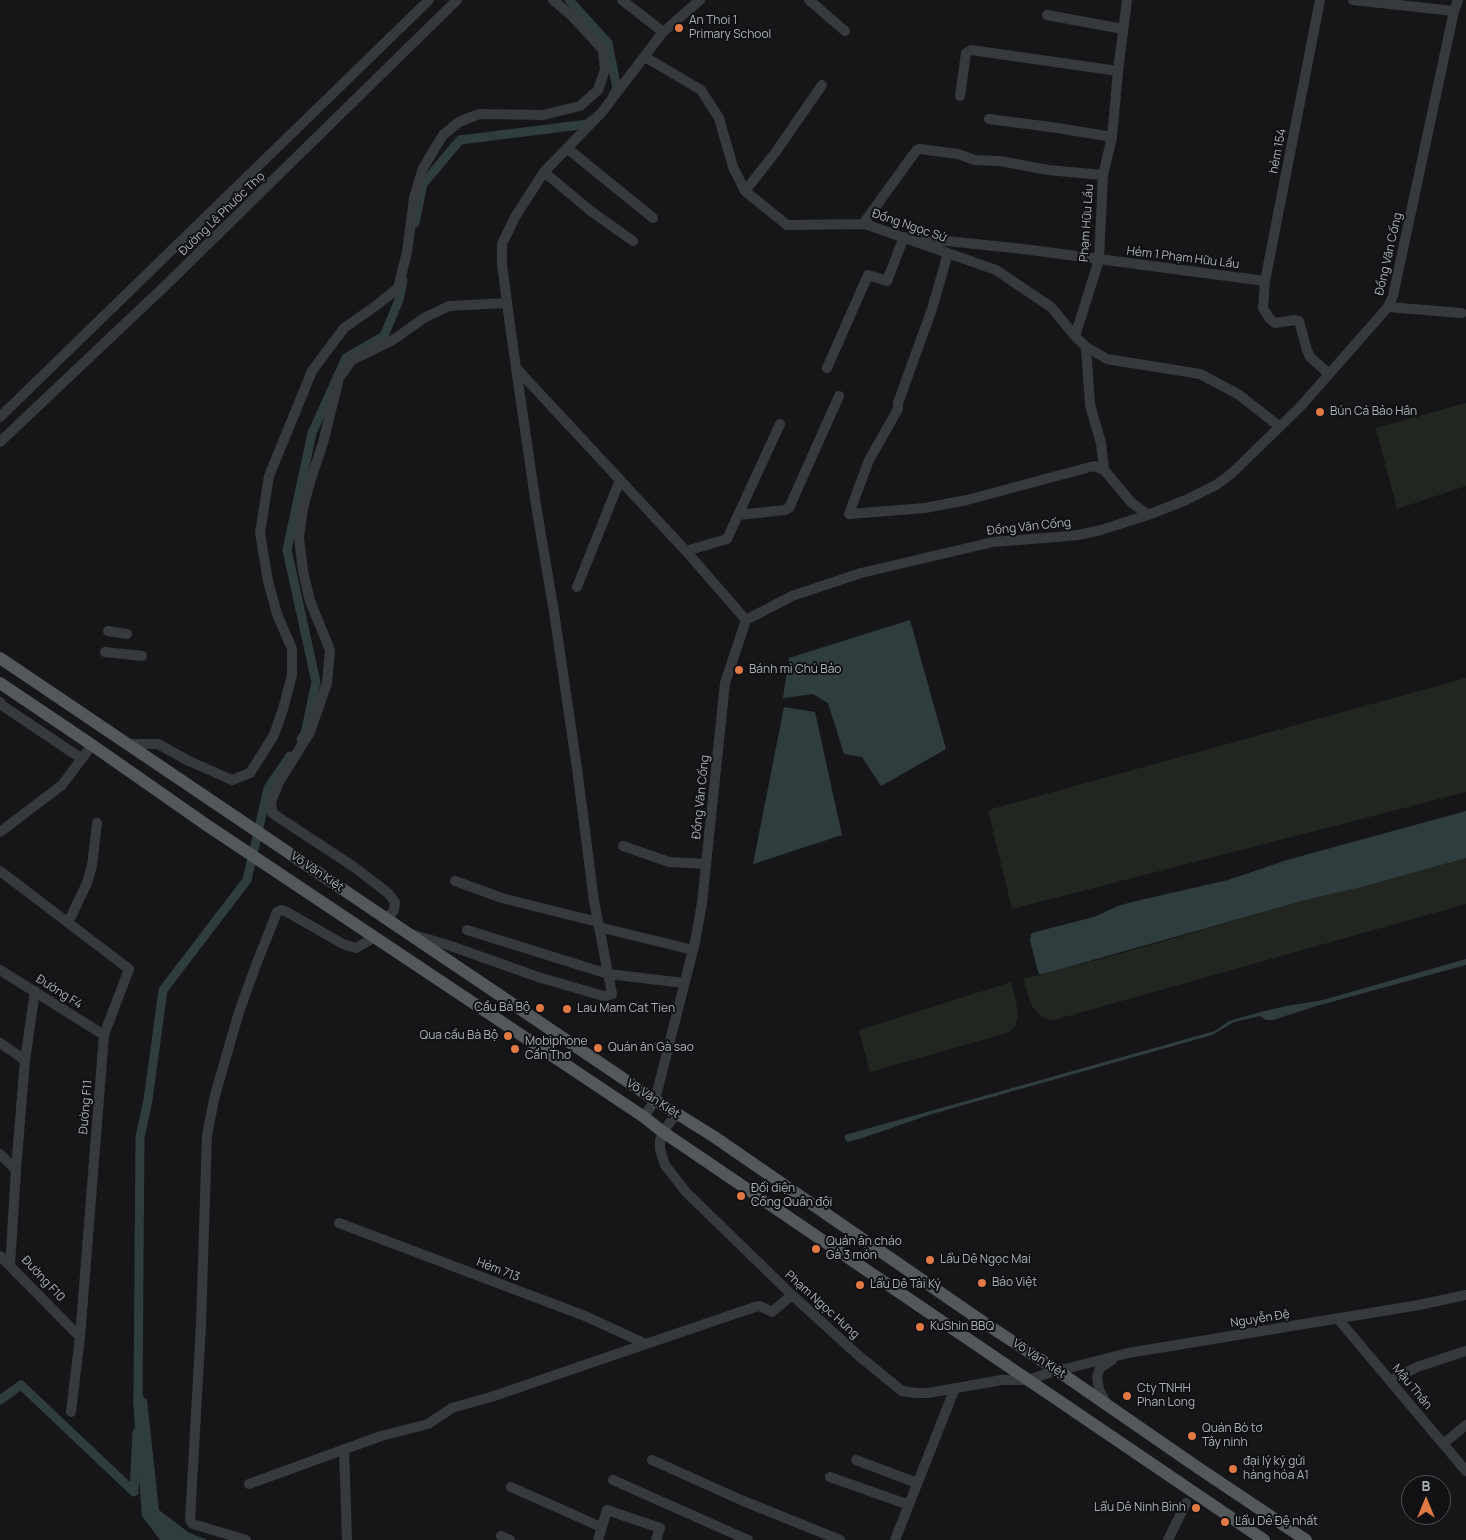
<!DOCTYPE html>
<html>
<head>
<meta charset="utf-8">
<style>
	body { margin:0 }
	#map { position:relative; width:1466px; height:1540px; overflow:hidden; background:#161618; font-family:Manrope,sans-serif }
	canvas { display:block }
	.north { position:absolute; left:1401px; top:1475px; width:50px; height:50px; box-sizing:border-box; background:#111113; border:1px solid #4e5154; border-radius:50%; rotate:0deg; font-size:14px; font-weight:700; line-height:20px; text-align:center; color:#a9b1b6 }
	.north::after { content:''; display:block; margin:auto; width:18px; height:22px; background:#e17944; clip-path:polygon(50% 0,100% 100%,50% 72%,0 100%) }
</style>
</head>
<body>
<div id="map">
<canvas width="1466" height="1540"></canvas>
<div class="north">B</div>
</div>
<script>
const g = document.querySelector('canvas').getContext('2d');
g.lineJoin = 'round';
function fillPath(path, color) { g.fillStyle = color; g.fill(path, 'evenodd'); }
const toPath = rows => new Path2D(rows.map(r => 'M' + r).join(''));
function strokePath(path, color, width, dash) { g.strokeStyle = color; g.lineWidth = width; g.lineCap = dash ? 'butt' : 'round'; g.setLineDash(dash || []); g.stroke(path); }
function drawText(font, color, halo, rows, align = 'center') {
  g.font = font + ' Manrope,sans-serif'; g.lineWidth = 4; g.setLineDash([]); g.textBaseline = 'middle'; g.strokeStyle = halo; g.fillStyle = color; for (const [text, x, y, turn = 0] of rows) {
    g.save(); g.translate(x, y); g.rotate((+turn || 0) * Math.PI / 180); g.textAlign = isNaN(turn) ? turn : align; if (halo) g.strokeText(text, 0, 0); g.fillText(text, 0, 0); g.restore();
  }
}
fillPath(toPath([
	[1466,403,1466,486,1397,509,1376,428],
	[1466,678,1466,792,1012,909,988,810],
	[1466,858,1466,904,1054,1020,1049,1020,1041,1016,1032,1006,1029,998,1024,979,1119,954,1313,898,1362,887],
	[1011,982,1016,1000,1018,1016,1015,1027,1007,1033,870,1072,859,1030]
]), '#212720');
fillPath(toPath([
	[910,620,946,749,881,786,862,757,844,754,828,703,813,694,783,698,789,658],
	[784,707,815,712,842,835,753,864],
	[1466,811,1466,858,1362,887,1313,898,1043,974,1040,974,1038,972,1030,940,1031,934,1035,932,1094,917,1118,906,1132,902,1228,880,1287,860],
	[1466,959,1466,965,1313,1007,1273,1020,1266,1020,1260,1016,1234,1022,1212,1035,932,1114,865,1137,848,1142,845,1139,845,1135,1215,1031,1229,1021,1257,1013,1286,1006,1323,1000],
	[138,1391,147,1400,159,1510,188,1532,207,1540,160,1540,142,1516,133,1400]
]), '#303d3f');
strokePath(toPath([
	[569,0,608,43,617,89,613,95],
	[415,223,423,184,460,140,588,124,592,120],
	[301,739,305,734,316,682,287,550,312,433,346,358,384,336,399,300,403,280],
	[0,1400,21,1385,134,1492,137,1432],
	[138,1401,140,1137,148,1100,163,990,247,880,268,788,290,756]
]), '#303d3f', 9);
strokePath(toPath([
	[622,0,663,32],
	[809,0,845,31],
	[1320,0,1265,281,1263,308,1269,318,1275,323,1295,320,1299,321,1307,350,1310,357,1329,374],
	[1353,0,1454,11],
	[1047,15,1123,29],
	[645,57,701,90,719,118,733,167,745,191,787,225,865,224,996,270,1051,307,1075,336,1086,347,1107,359,1200,374,1238,394,1280,427],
	[960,96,966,53,971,50,1118,71],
	[989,119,1058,128,1112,137],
	[567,148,653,218],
	[544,172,592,212,633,241],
	[745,191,775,153,822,85],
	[863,224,913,155,917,150,920,149,958,154,975,160,1000,161,1048,170,1103,175],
	[919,242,930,240,947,241,1023,249,1265,281],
	[948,253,932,309,898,403,898,409,869,460,849,514,925,508,967,500,1094,466,1104,470,1131,502,1148,515],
	[507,303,516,368,686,551,746,620],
	[1388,307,1462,313],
	[1075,336,1099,260,1103,175,1112,137,1118,71,1127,0],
	[1086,347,1090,405,1101,443,1104,470],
	[827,368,868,275,887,281,904,237],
	[0,417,429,0],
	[0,442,166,285,457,0],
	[738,515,785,510,789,508,839,396],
	[686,551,727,539,780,424],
	[577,587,620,480],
	[108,631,127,634],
	[105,652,142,656],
	[0,702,3,706,82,759],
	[128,744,158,744,189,761,232,780,250,773,274,735,283,709,292,675,292,649,277,614,268,581,260,533,269,476,312,371,344,328,377,305,398,288,407,252,414,198,423,168,443,135,459,122,479,114,543,115,580,106,598,90,605,70,603,50,572,16,553,0],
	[0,832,62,785,92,745],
	[623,846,669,862,706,864],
	[0,871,129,969,104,1035,80,1337,71,1412],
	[455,881,502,898,598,922],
	[387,919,394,910,395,902,388,893,354,867,272,813,271,802,279,782,310,732,327,683,330,650,310,601,303,571,299,538,303,509,310,482,323,443,339,378,352,360,393,340,424,318,449,306,507,303,502,264,502,244,515,217,544,172,602,112,663,32,700,0],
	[68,923,87,883,92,866,97,823],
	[599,927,693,950],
	[467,930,608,974,684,983],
	[414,935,448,945,538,977,600,995,606,996,612,994,594,901,577,768,554,612,536,505,516,368],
	[0,970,104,1035],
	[35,991,25,1060,16,1170,10,1266,80,1337],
	[0,1043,25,1060],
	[676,1114,663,1132,660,1140,660,1149,665,1165,686,1192,792,1295,859,1356,902,1391,916,1393,928,1393,1002,1380,1028,1380,1049,1373,1128,1353,1419,1305,1466,1295],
	[644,1117,655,1100,695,942,702,903,725,683,746,620,792,596,861,573,993,542,1057,537,1078,535,1101,530,1148,515,1186,500,1216,485,1231,474,1300,407,1388,307,1393,296,1454,11,1458,0],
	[0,1154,16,1170],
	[339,1223,585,1316,646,1344,755,1307,760,1306,772,1312,792,1295],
	[0,1256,10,1266],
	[1338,1319,1466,1471],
	[1390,1381,1417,1367,1466,1351],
	[1107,1404,1099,1390,1097,1377,1100,1368,1112,1360],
	[1443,1444,1466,1425],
	[344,1449,347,1540],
	[652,1460,741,1500,840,1540],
	[856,1460,917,1483],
	[830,1477,909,1505],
	[613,1480,748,1540],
	[249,1484,381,1436,428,1424,452,1408,491,1397,646,1344],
	[511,1487,601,1527],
	[501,1536,510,1540],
	[246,1540,193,1524,190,1520,201,1325,207,1135,215,1095,239,1012,256,965,277,912,282,910,287,912,343,944,356,948,375,937],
	[598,1540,607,1510,660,1528,656,1540],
	[895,1540,955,1388],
	[1168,1540,1186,1503]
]), '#373a3c', 10);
strokePath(toPath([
	[0,658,655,1100,713,1136,986,1324,1058,1371,1197,1467,1306,1540],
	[0,683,92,745,208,826,644,1117,663,1132,1264,1540]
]), '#53585b', 12);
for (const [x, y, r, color] of [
	[679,28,5,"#e17944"],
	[1320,412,5,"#e17944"],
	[739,670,5,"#e17944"],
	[540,1008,5,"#e17944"],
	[567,1009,5,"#e17944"],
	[508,1036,5,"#e17944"],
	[598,1048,5,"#e17944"],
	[515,1049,5,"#e17944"],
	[741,1196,5,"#e17944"],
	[816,1249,5,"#e17944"],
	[930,1260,5,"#e17944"],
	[982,1283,5,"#e17944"],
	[860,1285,5,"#e17944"],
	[920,1327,5,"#e17944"],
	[1127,1396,5,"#e17944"],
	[1192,1436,5,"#e17944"],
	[1233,1469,5,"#e17944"],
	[1196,1508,5,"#e17944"],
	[1225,1522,5,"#e17944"]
]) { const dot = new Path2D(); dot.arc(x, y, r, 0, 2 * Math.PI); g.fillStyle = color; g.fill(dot); strokePath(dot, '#111113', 2); }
drawText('12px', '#a9b1b6', '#111113', [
	["An Thoi 1",689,21],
	["Primary School",689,35],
	["Bún Cá Bảo Hân",1330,412],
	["Bánh mì Chú Bảo",749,670],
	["Cầu Bà Bộ",530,1008,"right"],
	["Lau Mam Cat Tien",577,1009],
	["Qua cầu Bà Bộ",498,1036,"right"],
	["Mobiphone",525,1042],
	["Cần Thơ",525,1056],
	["Quán ăn Gà sao",608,1048],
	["Đối diện",751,1189],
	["Cổng Quân đội",751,1203],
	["Quán ăn cháo",826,1242],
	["Gà 3 món",826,1256],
	["Lẩu Dê Ngọc Mai",940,1260],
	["Bảo Việt",992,1283],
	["Lẩu Dê Tài Ký",870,1285],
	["KuShin BBQ",930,1327],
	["Cty TNHH",1137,1389],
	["Phan Long",1137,1403],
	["Quán Bò tơ",1202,1429],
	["Tây ninh",1202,1443],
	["đại lý ký gửi",1243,1462],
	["hàng hóa A1",1243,1476],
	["Lẩu Dê Ninh Bình",1186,1508,"right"],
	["Lẩu Dê Đệ nhất",1235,1522]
], 'left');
drawText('12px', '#a9b1b6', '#111113', [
	["hẻm 154",1278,151,-79],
	["Đường Lê Phước Thọ",222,214,-44],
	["Phạm Hữu Lầu",1087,223,-86],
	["Đồng Ngọc Sứ",909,226,19],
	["Đồng Văn Cống",1389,254,-77],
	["Hẻm 1 Phạm Hữu Lầu",1183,258,7],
	["Đồng Văn Cống",1029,527,-6],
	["Đồng Văn Cống",701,797,-84],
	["Võ Văn Kiệt",317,872,34],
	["Đường F4",59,992,32],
	["Võ Văn Kiệt",653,1099,33],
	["Đường F11",86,1107,-85],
	["Hẻm 713",498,1270,21],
	["Đường F10",43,1279,47],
	["Phạm Ngọc Hưng",822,1305,42],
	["Nguyễn Đệ",1260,1319,-9],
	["Võ Văn Kiệt",1039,1359,33],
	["Mậu Thân",1412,1387,50]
]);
</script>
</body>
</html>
